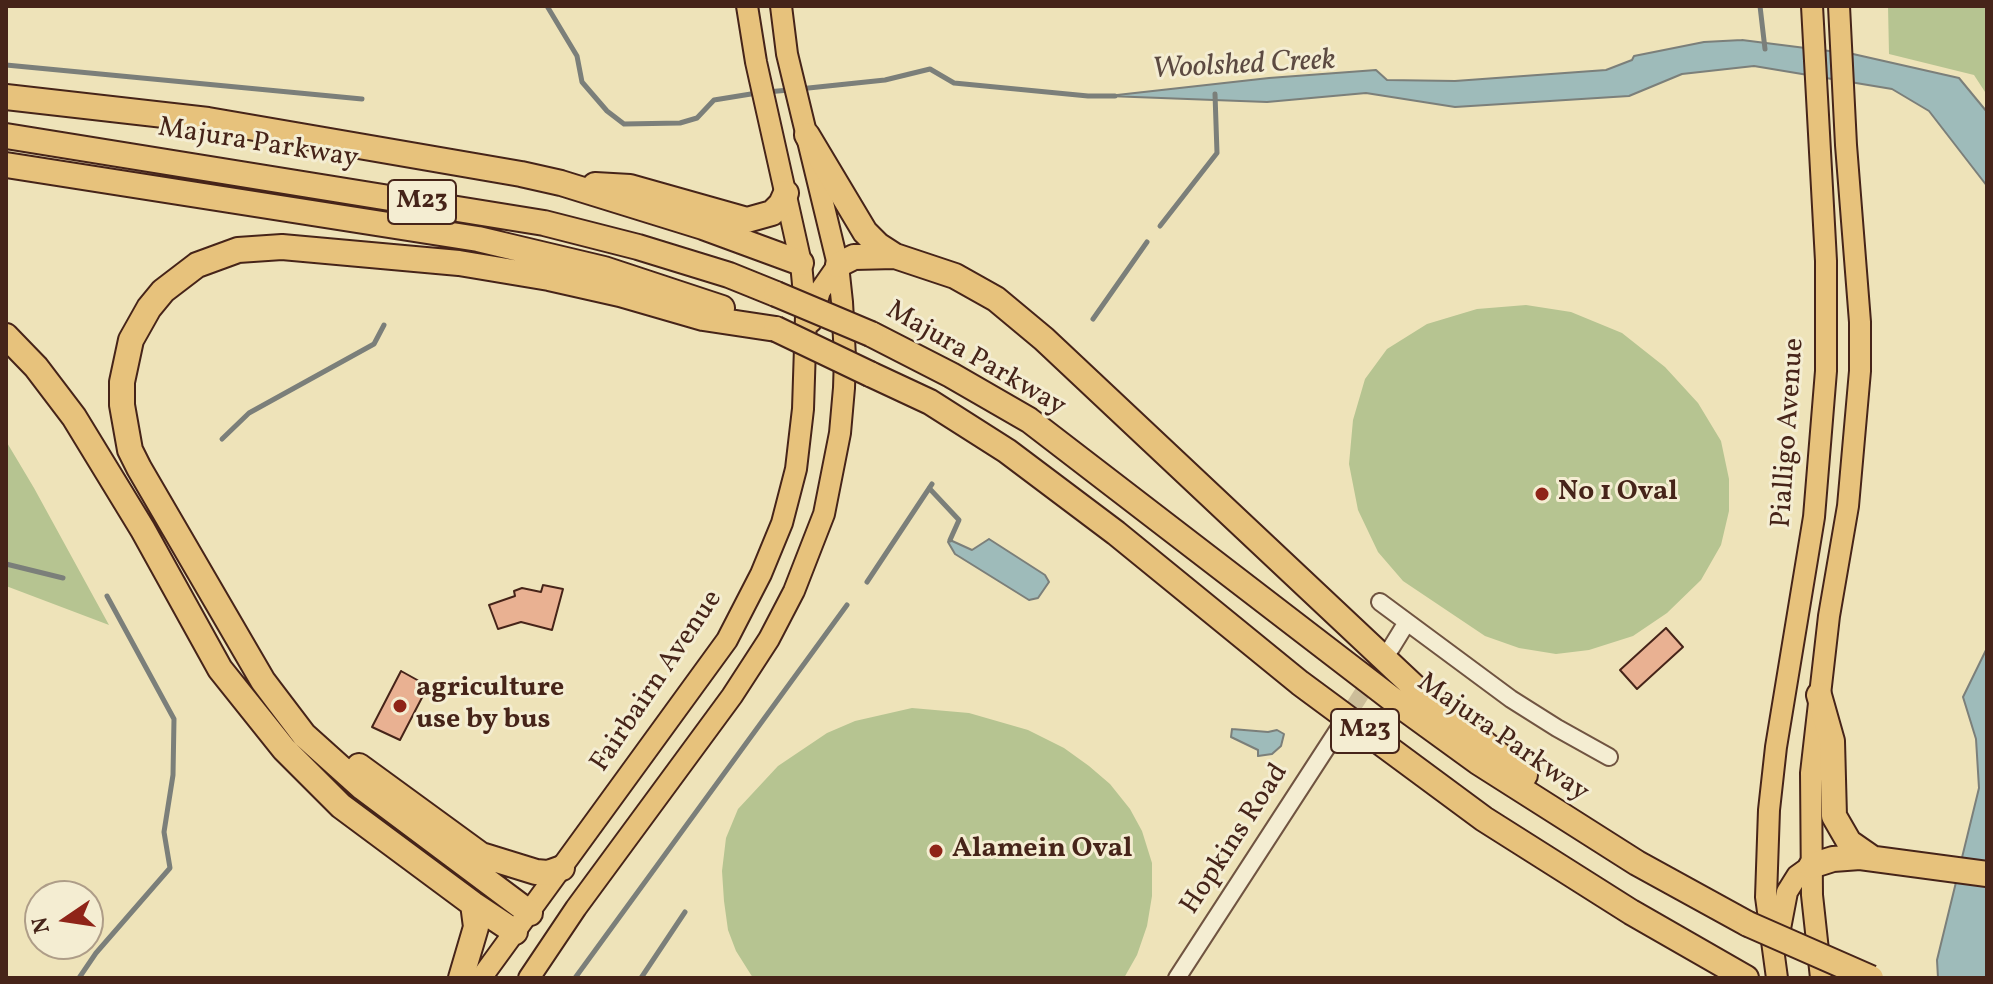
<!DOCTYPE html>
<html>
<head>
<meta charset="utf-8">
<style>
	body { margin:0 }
	#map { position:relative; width:1993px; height:984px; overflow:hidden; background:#eee3b9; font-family:Vollkorn,serif }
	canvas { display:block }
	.frame { position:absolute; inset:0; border:8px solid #462419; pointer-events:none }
	.north { position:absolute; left:24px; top:880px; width:80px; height:80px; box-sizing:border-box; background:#f4edd2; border:2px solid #ae9d88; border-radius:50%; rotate:257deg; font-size:22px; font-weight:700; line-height:32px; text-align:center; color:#462419 }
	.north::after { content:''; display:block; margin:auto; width:28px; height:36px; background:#8f2418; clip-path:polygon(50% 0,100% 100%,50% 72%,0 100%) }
</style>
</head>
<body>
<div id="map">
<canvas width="1993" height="984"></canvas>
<div class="frame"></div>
<div class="north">N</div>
</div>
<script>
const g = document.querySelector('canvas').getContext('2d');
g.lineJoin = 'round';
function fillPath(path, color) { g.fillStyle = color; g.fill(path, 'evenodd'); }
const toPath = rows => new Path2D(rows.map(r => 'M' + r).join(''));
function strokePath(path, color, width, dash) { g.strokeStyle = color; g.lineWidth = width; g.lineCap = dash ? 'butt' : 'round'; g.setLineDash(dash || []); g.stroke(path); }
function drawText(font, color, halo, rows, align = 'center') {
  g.font = font + ' Vollkorn,serif'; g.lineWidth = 6; g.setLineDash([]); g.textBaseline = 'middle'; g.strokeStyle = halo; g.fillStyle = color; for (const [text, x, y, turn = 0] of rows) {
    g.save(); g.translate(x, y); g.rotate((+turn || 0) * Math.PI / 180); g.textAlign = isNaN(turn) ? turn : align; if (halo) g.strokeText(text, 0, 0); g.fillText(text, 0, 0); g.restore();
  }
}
fillPath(toPath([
	[1888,6,1987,6,1987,95,1974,75,1889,54],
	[1526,305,1571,312,1622,333,1665,367,1698,403,1721,441,1729,479,1729,511,1721,545,1701,580,1667,613,1633,636,1589,650,1556,654,1519,648,1485,636,1403,581,1378,552,1358,510,1349,464,1353,420,1365,379,1387,349,1427,324,1477,309],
	[6,441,34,488,109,625,6,586],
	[912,708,969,713,1028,730,1064,748,1089,766,1110,784,1130,809,1142,831,1152,863,1152,896,1147,926,1137,955,1124,978,753,978,736,951,728,930,724,901,722,871,726,838,738,809,778,766,827,733,855,721]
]), '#b6c491');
const water = toPath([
	[1742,40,1853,54,1959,78,1987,112,1987,186,1929,111,1892,89,1754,66,1682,74,1629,96,1455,107,1366,93,1267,102,1108,96,1269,78,1376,70,1387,80,1455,81,1606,70,1632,60,1634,56,1704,42,1742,40],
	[989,539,1045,575,1049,582,1038,598,1029,600,955,554,948,542,950,540,972,550,989,539],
	[1987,648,1987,978,1938,978,1937,960,1979,788,1976,739,1963,697,1987,648],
	[1232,729,1268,732,1277,730,1284,734,1281,746,1272,754,1258,756,1258,750,1231,737,1232,729]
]);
fillPath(water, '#9ebbba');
strokePath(water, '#7b7f7a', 2);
strokePath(toPath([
	[547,6,577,56,582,82,607,111,624,124,680,123,697,118,714,100,757,93],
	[1760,6,1765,49],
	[6,65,362,99],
	[799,89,885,80,930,69,954,83,1088,96,1115,96],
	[767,92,789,90],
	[1160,226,1217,153,1215,94],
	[1093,319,1147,242],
	[222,439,249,413,374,344,384,325],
	[929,488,959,520,950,540],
	[6,564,63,578],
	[867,582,932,484],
	[79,978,96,953,170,868,164,832,173,775,174,719,107,596],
	[575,978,847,605],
	[641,978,685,912]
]), '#7b7f7a', 5);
const building = toPath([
	[543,585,563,589,552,630,521,622,498,629,489,605,515,596,514,591,522,588,541,592,543,585],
	[1666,628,1683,647,1637,689,1620,670,1666,628],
	[401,671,428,686,400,740,372,727,401,671]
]);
fillPath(building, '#e9b192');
strokePath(building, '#462419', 2);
strokePath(toPath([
	[1341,726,1389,651]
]), '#ccbd99', 16, [16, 8]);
const minor = toPath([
	[1380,602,1407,622],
	[1391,648,1407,622,1511,699,1557,728,1609,757],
	[1177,978,1338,730]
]);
const major = toPath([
	[811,322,820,291,838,265],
	[1778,939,1787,892,1797,876,1811,866],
	[481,978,727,640,761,574,782,523,796,469,803,409,806,316,801,263,756,62,747,6],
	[529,978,576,908,732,696,769,639,794,591,824,514,840,433,844,388,845,357,842,302,838,265,787,54,781,6],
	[1777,978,1766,897,1769,810,1776,747,1814,517,1826,371,1826,261,1812,6],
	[1821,978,1812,895,1811,773,1829,616,1848,506,1860,371,1860,322,1846,145,1839,6]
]);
const highway = toPath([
	[6,97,208,120,521,174,561,183,703,227,801,263],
	[807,135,865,232,878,245,895,256],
	[6,136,544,223,638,247,729,275,776,294],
	[6,165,478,239,604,269,722,308],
	[595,185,630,187,747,220,772,213,781,204,786,193],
	[838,265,854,257,895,256,955,276,996,299,1044,339,1424,696,1525,775],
	[871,334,951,375,1029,420,1405,709,1478,762,1637,863,1748,924],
	[6,336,36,367,74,417,143,530,220,669,284,749,341,806,473,904,515,932],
	[870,374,930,402,1007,451,1116,533,1300,683,1484,819,1631,912,1746,978],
	[1819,695,1832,741,1834,816,1849,842,1872,858],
	[359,766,481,855,536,872,548,873,562,868],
	[1811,866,1833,859,1860,857,1987,874],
	[530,913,363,788,304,735,263,681,139,468,130,450,122,405,122,382,131,340,149,308,163,291,197,265,238,250,282,247,459,263,549,278,620,294,703,318,776,329],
	[461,978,476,927,473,904]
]);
strokePath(minor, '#705441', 20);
strokePath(major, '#462419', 24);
strokePath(highway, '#462419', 28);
strokePath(minor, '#f4edd2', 16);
strokePath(major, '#e7c27c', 20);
strokePath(highway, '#e7c27c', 24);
const highwayBridge = toPath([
	[776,294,871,334],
	[776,329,870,374],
	[1748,924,1871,978]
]);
strokePath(highwayBridge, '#462419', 28, []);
strokePath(highwayBridge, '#e7c27c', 24);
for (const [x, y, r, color] of [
	[1542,494,8,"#8f2418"],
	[400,706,8,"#8f2418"],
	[936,851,8,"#8f2418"]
]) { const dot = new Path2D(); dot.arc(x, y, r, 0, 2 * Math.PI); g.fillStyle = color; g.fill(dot); strokePath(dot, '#f4edd2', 3); }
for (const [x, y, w] of [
	[422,202,68],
	[1365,731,68]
]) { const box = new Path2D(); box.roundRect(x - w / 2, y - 22, w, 44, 6); g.fillStyle = '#f4edd2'; g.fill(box); strokePath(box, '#462419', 2); }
drawText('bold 26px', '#462419', null, [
	["M23",422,202],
	["M23",1365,731]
]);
drawText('28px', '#462419', '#f4edd2', [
	["Majura Parkway",258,145,9],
	["Majura Parkway",975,360,30],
	["Pialligo Avenue",1790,433,-86],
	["Fairbairn Avenue",658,682,-56],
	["Majura Parkway",1502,739,35],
	["Hopkins Road",1236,840,-57]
]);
drawText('bold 28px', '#462419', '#f4edd2', [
	["No 1 Oval",1558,494],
	["agriculture",416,690],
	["use by bus",416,722],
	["Alamein Oval",952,851]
], 'left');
drawText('italic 30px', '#5c4a41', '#f4edd2', [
	["Woolshed Creek",1244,67,-3]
]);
</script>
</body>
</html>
